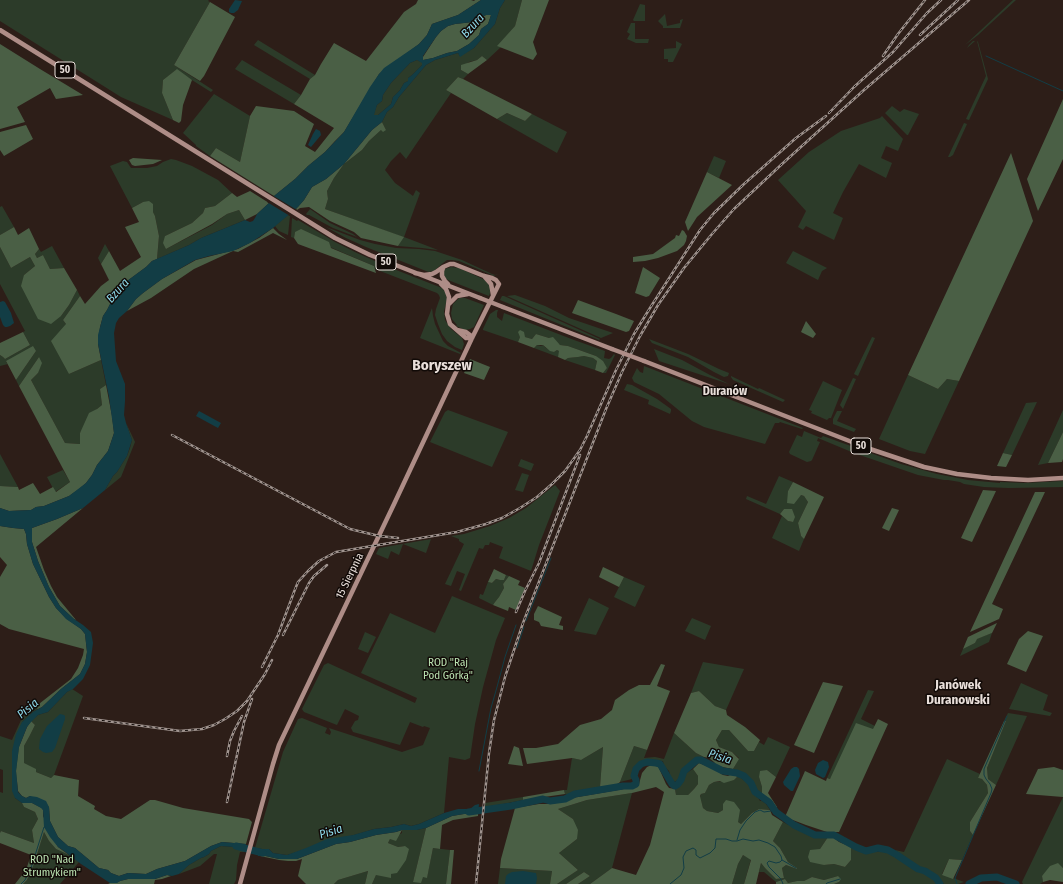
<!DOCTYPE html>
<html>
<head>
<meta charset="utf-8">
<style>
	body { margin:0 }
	canvas { display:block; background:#2d1e18 }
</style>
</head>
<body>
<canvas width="1063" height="884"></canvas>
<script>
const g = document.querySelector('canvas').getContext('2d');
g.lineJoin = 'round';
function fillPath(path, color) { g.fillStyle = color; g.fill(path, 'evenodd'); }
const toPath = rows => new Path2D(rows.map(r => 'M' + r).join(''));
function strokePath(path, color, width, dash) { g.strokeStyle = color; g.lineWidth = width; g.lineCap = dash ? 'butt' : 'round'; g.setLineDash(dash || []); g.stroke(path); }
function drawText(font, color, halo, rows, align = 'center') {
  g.font = font + ' "Fira Sans Condensed",sans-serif'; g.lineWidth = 3; g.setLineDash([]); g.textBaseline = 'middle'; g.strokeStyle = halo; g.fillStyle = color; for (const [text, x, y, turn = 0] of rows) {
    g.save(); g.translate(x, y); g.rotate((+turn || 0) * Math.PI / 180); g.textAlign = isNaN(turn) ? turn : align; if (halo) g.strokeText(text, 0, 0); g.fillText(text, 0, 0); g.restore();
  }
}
fillPath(toPath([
	[0,0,209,0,208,1,210,2,174,65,213,90,211,92,176,70,163,80,162,93,173,120,121,97,0,21],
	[505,0,522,0,515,26,498,46,501,47,487,60,482,56,477,60,469,62,461,70,468,74,463,79,458,77,446,90,451,93,406,159,400,152,391,161,385,170,395,183,413,196,416,190,420,193,404,237,438,250,422,248,398,246,403,237,325,209,328,199,327,191,334,178,344,164,362,150,369,141,382,129,386,130,382,122,387,112,393,107,399,97,426,65,435,60,458,53,460,56,474,48,495,24,500,8],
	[1013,0,1016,0,978,35,965,45],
	[640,4,645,5,645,21,634,21,633,20],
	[665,14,667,26,680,23,680,20,683,19,680,28,663,28,663,26,658,21],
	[631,23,635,23,635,39,649,39,648,43,636,43,627,39,630,34,627,32],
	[258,40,315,75,310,79,254,45],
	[676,41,682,44,673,62,668,62,668,59,664,59,664,49,676,48],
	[973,41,977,41,978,42,988,79,969,120,966,119,986,76,977,41,975,41,967,48,969,45],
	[242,60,301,95,294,104,235,69],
	[417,60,423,63,422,65,412,75,408,78,408,81,404,83,401,88,400,90,393,97,391,104,378,115,373,116,377,105,382,101,383,95,391,83,410,63],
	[214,94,250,116,240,162,216,148,210,156,196,146,196,145,183,133],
	[892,106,900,112,904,109,919,114,908,135,907,135,885,113],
	[507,113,525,121,532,114,567,132,557,153,497,119],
	[882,116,903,139,898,151,886,146,881,158,892,163,886,178,859,164,843,192,833,213,843,218,834,240,806,226,803,230,798,227,806,211,778,180,809,152,841,131,880,118],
	[964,123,967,124,953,155,950,157,948,157],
	[714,156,726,161,719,178,707,172],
	[171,159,176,160,192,166,218,180,232,193,215,206,205,208,203,213,192,223,165,236,166,249,212,225,227,214,239,210,245,220,201,238,189,245,157,259,159,236,155,216,153,212,143,202,132,208,110,166,123,161,127,162,131,168,147,168,157,166,163,162],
	[2,206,14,227,0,235,0,207],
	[310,209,330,223,353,234,357,237,333,228,309,215,307,215,306,214],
	[288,215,290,216,288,235,279,231,275,226],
	[292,218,297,221,298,220,335,242,357,253,386,266,442,288,446,293,447,300,444,311,445,320,451,329,462,338,464,344,462,350,455,347,447,341,442,334,438,324,435,315,436,309,440,298,439,295,437,293,375,269,374,266,295,232,294,238,291,237],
	[326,227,360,240,375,244,396,248,419,249,435,251,462,260,492,274,495,275,499,274,493,276,492,275,459,261,452,260,447,260,443,263,434,271,429,272,426,271,366,247,346,238],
	[105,244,109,251,101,264,98,258],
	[52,246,64,268,50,269,43,255,37,258,35,254,39,249,41,252],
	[0,247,11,268,30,257,35,266,24,275,61,316,69,305,77,290,80,296,63,320,66,324,69,374,101,360,106,385,100,389,102,405,97,409,80,433,80,444,65,443,31,380,38,373,39,357,19,386,16,380,36,351,6,362,8,364,0,366,0,355,3,357,5,359,30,345,23,332,25,331,0,284],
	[793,251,827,268,822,271,818,280,786,263],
	[451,267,459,268,485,280,490,286,491,290,489,296,448,280,445,278,443,273,445,269],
	[515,295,545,306,569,318,613,333,601,338,507,296],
	[502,296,504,296,600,339,599,340,500,300],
	[459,298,465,298,484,305,474,327,470,329,465,330,456,326,457,325,452,319,451,313,453,304],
	[432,308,433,316,435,324,443,341,448,346,461,353,460,354,420,338],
	[496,310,498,310,497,313,497,317,502,321,504,313,574,340,605,351,604,358,609,359,611,358,614,354,615,355,606,373,603,373,607,368,596,356,568,346,560,345,549,338,536,334,532,339,525,337,520,337,518,342,483,330,483,329,490,314],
	[872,337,875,338,858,376,854,374],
	[649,339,688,354,719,369,729,373,728,376,724,377,714,372,688,357,652,343],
	[537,345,541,346,543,345,546,348,554,352,557,350,560,351,558,357,534,348],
	[654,349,682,360,710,375,729,384,659,361],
	[584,356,593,358,597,361,595,370,565,360,568,358,578,357],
	[644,366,803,428,802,429,780,422,779,423,775,423,765,444,704,427,692,421,659,394,634,382,632,378,637,368,640,372,643,373],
	[908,375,938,389,947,379,959,381,925,454,910,451,879,439],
	[731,376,758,389,759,388,785,400,783,402,733,380,731,377],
	[853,378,856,379,843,409,840,405],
	[823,381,842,390,831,418,829,418,827,420,811,413,812,411,809,410],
	[627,384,632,385,657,399,671,409,671,411,670,414,648,404,649,400,624,390],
	[1037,402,1012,455,1003,453,1026,403],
	[448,410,508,432,492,467,430,442,445,412],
	[1063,410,1063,432,1048,463,1038,465],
	[837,411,842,411,837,421,856,429,854,432,833,424,833,419],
	[126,423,135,442,121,477,105,490,113,476,117,472,127,456,130,448,132,440],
	[804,431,821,438,823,436,901,464,937,474,968,480,1000,483,1000,482,1025,483,1063,481,1063,487,1009,488,984,487,964,484,960,482,948,480,944,480,918,475,854,453,818,438,817,441,820,442,812,460,811,461,807,462,790,454,789,452,797,435,802,437],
	[0,454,18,487,0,486],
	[521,459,534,464,531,471,518,466],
	[63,470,70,482,55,492,47,477],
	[522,473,529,475,523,492,515,490],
	[779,476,793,482,788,491,804,496,808,502,798,523,801,536,804,539,799,551,772,538,782,516,788,521,793,522,784,509,780,514,746,499,747,496,766,504],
	[555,485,560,491,539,545,531,571,499,558,503,547,490,542,489,545,485,545,483,549,479,548,461,591,459,590,465,574,457,571,451,586,445,584,464,544,459,541,459,539,451,536,464,534,490,526,509,518,526,508],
	[431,539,426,553,403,544,399,555,391,551,388,559,376,554,379,548],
	[506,575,509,576,503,584,504,588,499,597,495,602,493,605,479,598,480,594,483,595,488,582,492,583,496,579,500,580,504,580],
	[624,577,645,586,635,607,614,597],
	[452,596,505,618,496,640,483,687,475,724,470,758,465,760,449,757,444,813,419,824,411,826,404,824,391,827,374,829,287,855,273,853,269,849,262,849,255,848,283,752,298,719,302,718,327,728,325,733,330,735,331,732,329,728,402,752,423,745,430,728,424,726,423,727,410,722,400,745,353,732,351,728,355,721,358,720,359,716,345,709,337,725,304,712,302,709,324,665,328,663,415,703,417,698,361,673,390,613,435,633],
	[589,598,609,608,596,635,574,631],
	[692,618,711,626,705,640,685,631],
	[365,632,376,637,368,653,358,649],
	[992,633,989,642,960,656,963,649,975,643,976,639],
	[703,662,744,669,726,710,715,706,699,691,691,693],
	[1021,683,1048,695,1043,710,1052,713,1050,716,1009,709],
	[72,689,83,696,54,775,51,778,36,772,23,763,24,746,29,737,35,725,31,721,38,715,48,712,67,692],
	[868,690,874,691,861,719,875,726,874,729,830,779,827,778],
	[35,707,38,709,33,712,22,722,15,798,22,803,24,807,35,812,38,819,32,830,34,843,1,831,0,833,0,792,3,793,3,770,0,769,0,736,12,740,22,718,28,710],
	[1008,713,1027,716,996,785,988,779,987,768,1006,721,1004,721],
	[722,730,729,730,748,751,754,751,759,742,764,745,768,737,790,747,776,777,767,770,759,777,762,787,762,795,756,790,753,781,744,773,733,769,739,758,732,752,719,747,716,740],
	[674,733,696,753,704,757,699,758,683,769,680,775,680,779,676,781,673,782,671,780,669,771,664,766,663,761,643,760,637,764,631,776,632,779,620,782,634,746,647,750,644,758,655,757,664,759],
	[603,747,600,787,574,792,568,795,565,794,564,790,567,790,572,758,581,760],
	[947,759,980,774,978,778,982,779,987,785,988,793,970,822,970,831,973,835,962,860,949,859,942,874,964,882,958,884,944,884,937,876,926,870,921,868,895,850,904,852],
	[693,769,698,776,698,784,694,789,688,795,676,795,675,789,679,787,683,780,686,773],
	[737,777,740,777,746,782,752,789,753,793,757,796,760,801,762,801,766,804,770,810,759,809,752,813,741,824,738,822,723,804,723,810,718,813,707,811,703,808,700,797,701,794,705,793,709,785,714,782,734,780],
	[632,793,612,868,590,884,578,884,590,876,584,872,566,884,557,884,578,870,559,853,577,839,573,819,558,809,587,800],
	[523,797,523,800,503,804,485,807,485,803],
	[1063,797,1063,868,1061,867,1042,876,1043,882,1040,884,1023,884,1022,882],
	[783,822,802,832,808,833,810,836,816,838,828,837,820,849,824,865,834,864,845,867,851,860,851,847,865,853,873,852,885,851,918,871,926,873,939,884,834,884,839,882,838,876,824,880,812,877,804,881,797,881,788,883,785,879,776,882,764,872,759,872,761,863,765,868,776,879,784,878,782,868,786,865,797,869,797,868,788,862,780,848,773,841],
	[426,828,413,882,423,877,427,877,433,848,450,850,446,884,372,884,376,875,391,874,405,846,398,847,388,843,390,839,402,833,402,830,417,830],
	[44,832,49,841,56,849,69,855,79,862,60,884,23,884,27,880,34,864],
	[221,846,233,847,244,851,244,852,240,852,237,865,236,880,234,884,209,884,217,854,214,854,200,866,179,874,189,865,201,858,204,857,209,854,211,851],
	[743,855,751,859,744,884,732,884,738,864],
	[500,868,552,871,550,884,498,884],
	[368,871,365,884,334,884,338,880]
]), '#2c3b29');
fillPath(toPath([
	[418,0,471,0,474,1,475,0,481,0,458,15,432,24,427,35,419,44,379,74,344,132,335,141,325,152,308,166,295,179,274,196,210,156,216,148,240,162,250,116,256,106,294,111,314,124,305,146,315,152,334,128,294,104,301,95,310,79,315,75,321,64,334,43,366,61,404,12,416,4],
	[522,0,549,0,533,42,537,54,533,60,497,46,515,26],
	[210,2,235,17,204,76,200,81,174,65],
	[486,15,491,15,488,24,481,29,479,35,469,44,457,51,447,53,433,58,423,60,423,57,436,37,441,31,448,26,455,24,473,22],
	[0,44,40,69,83,95,56,99,50,88,17,107,25,122,0,129],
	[482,56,487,60,468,74,461,70,461,65,477,60],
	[177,69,192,80,183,105,181,121,179,123,173,120,162,93,163,80],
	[458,77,463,79,532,114,525,121,507,113,497,119,446,90],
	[1063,99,1063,159,1038,211,1027,179],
	[382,122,386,130,383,132,381,130,369,141,362,150,344,164,334,178,327,191,328,199,325,209,404,237,398,246,361,238,354,232,330,221,309,207,300,208,297,210,296,209,304,200,312,187,326,179,344,164,372,130],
	[26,125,33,139,4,156,0,150,0,132],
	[1011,153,1033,221,959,381,947,379,938,389,908,375],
	[133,158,162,160,153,164,135,166,132,165,129,160],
	[707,172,732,185,697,217,688,231,685,222],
	[250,191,269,203,257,214,245,220,239,210,227,214,212,224,166,249,163,243,165,236,192,223,203,213,205,208,215,206,232,193,237,197],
	[149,201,153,204,153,212,155,216,159,236,157,259,152,261,146,267,123,284,116,292,117,295,113,298,107,310,103,316,100,327,98,344,101,360,69,374,51,341,66,324,63,320,80,296,85,304,101,286,109,280,101,264,109,251,120,271,141,257,125,227,139,222,132,208,143,202],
	[14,227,18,235,29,228,39,249,35,254,37,258,43,255,50,269,64,268,77,290,69,305,61,316,51,324,38,319,21,286,24,275,35,266,30,257,11,268,0,247,0,235],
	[273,228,279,234,287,240,273,233,238,252,233,251,194,269,151,298,127,311,136,299,143,293,162,279,196,260,238,249,259,238],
	[301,229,329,242,331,248,374,266,376,273,298,244,294,238,295,232],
	[682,230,684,231,687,236,686,241,684,245,677,251,658,258,645,261,633,262,633,257,653,254,675,238,676,235,679,236],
	[643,267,660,278,649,296,646,297,635,293],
	[578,300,616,314,634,321,629,331,626,332,572,313],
	[806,321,816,334,813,338,801,332],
	[520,330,524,332,525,337,532,339,536,334,549,338,553,337,560,345,568,346,596,356,603,361,607,368,603,373,595,370,597,361,593,358,584,356,578,357,568,358,565,360,558,357,559,351,557,350,554,352,550,351,543,345,537,345,534,348,518,342,520,337,518,332],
	[23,332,30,345,5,359,3,357,0,355,0,343],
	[33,346,36,351,16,380,6,361],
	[39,357,42,363,38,373,31,380,65,443,80,444,80,433,89,413,97,409,102,405,100,389,106,385,112,416,114,433,108,451,97,465,92,475,86,483,79,489,69,496,44,506,36,507,31,510,9,511,0,508,0,486,18,487,19,490,33,483,40,494,53,487,56,492,70,482,19,386],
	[470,359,490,367,484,380,464,373],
	[1063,432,1063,459,1062,462,1048,463],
	[1003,453,1012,455,1006,467,997,466],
	[793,482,824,497,804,539,801,536,798,523,808,502,804,496,801,495,794,504,787,503,788,491],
	[983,490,996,491,972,542,961,538],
	[1035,492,1045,492,992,604,1003,609,999,619,970,632],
	[83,508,36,547,44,570,51,586,57,597,76,620,74,619,60,606,49,587,38,561,32,542,32,528,57,519],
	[892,508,899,510,889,531,882,528],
	[784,509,792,509,795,517,793,522,788,521,780,514],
	[0,526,13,528,24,529,26,534,27,544,33,564,49,597,56,608,67,619,81,629,85,634,87,652,85,664,80,674,61,689,42,707,38,709,35,707,71,679,78,668,83,655,84,649,9,629,0,624,0,577,7,565,0,557],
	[603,567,624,577,619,587,599,577],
	[494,569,506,575,504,580,500,580,496,579,492,583,488,582],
	[509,576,520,581,518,585,525,588,516,610,509,607,508,611,493,605,495,602,499,597,504,588,503,584],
	[538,606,562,617,559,625,563,626,563,630,541,626,539,622,534,620,534,614],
	[997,623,992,633,977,639,975,643,963,649,968,637],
	[1028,631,1043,636,1026,672,1007,664,1019,639],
	[661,664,665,665,657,686,670,691,647,750,634,746,620,782,616,785,600,787,603,747,581,760,572,758,527,764,523,748,536,748,558,744,580,725,601,719,612,710,615,700,629,690,639,685,650,685],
	[823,682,843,686,814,753,794,745],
	[699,691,715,706,726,710,727,715,745,727,760,740,754,751,748,751,729,730,722,730,716,740,719,747,732,752,739,759,733,769,717,766,714,762,709,758,704,757,696,753,674,733,691,693],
	[878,719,888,724,839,832,827,832,806,825,785,817,805,771,826,781,827,778,830,779,856,723,873,729],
	[31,721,35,725,29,737,24,746,24,763,36,769,36,772,51,778,54,775,79,780,78,796,95,806,94,809,106,816,121,819,150,800,155,800,183,808,249,819,252,822,246,844,222,842,211,846,185,861,157,869,146,874,128,873,119,876,111,873,108,870,99,868,75,848,68,846,58,837,50,821,49,807,30,796,26,798,22,796,18,791,16,771,19,747,27,727],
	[1004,721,1006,721,987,768,988,779,996,785,973,835,970,831,970,822,988,793,987,785,982,779,978,778],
	[514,746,519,748,523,766,508,764],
	[699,763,714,769,723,775,728,776,732,774,736,775,737,777,734,780,724,783,720,781,714,782,709,785,705,793,701,794,700,796,703,808,707,811,718,813,723,810,723,804,726,800,734,802,740,810,738,822,741,824,752,813,759,809,770,810,772,815,783,822,773,841,780,848,788,862,797,868,797,869,786,865,782,868,784,878,776,879,765,868,761,863,756,884,744,884,751,860,743,855,738,864,732,884,590,884,612,868,636,875,650,845,664,792,656,787,632,793,587,800,558,809,573,819,578,830,577,839,559,853,578,870,557,884,550,884,552,871,500,868,501,859,515,808,539,804,552,804,572,798,636,787,639,784,642,773,647,767,654,764,658,766,666,784,669,788,675,789,676,795,688,795,694,789,698,784,698,776,693,769],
	[1054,767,1063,770,1063,797,1026,794,1038,769],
	[767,770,776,777,768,793,777,807,775,808,773,802,768,798,762,795,762,787,759,777,760,771],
	[564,790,565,794,523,800,523,797],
	[22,803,32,803,42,808,43,810,43,816,58,847,69,855,56,849,49,841,44,832,34,864,27,880,23,884,15,884,26,870,31,855,0,843,0,833,1,831,34,843,32,830,38,819,35,812,24,807],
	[464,814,478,814,478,816,453,820,442,825,440,849,433,848,427,878,423,877,421,883,413,882,426,828,452,816],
	[402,830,396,841,390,839,388,843,398,847,405,846,409,849,406,860,397,873,391,874,391,878,376,875,372,884,365,884,368,871,338,880,334,884,306,884,298,876,302,859,296,861,288,861,279,860,260,856,261,855,279,859,297,859,336,844,350,842,376,835,396,832],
	[828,837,834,838,839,842,851,847,851,860,845,867,834,864,824,865,810,862,808,857,810,850,820,849],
	[450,850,454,850,451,884,446,884],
	[949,859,962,860,953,879,942,875],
	[1058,863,1063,868,1063,882,1050,880,1043,882,1042,876,1050,866],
	[584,872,590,876,578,884,566,884],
	[167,875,171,876,162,879,155,880,154,884,108,884,110,883,116,883,120,881,128,879,155,879],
	[838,876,841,879,839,882,834,884,776,884,776,882,785,879,788,883,797,881,804,881,812,877,824,880]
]), '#4a5f45');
fillPath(toPath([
	[235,0,242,1,238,10,234,13,231,13,229,12,229,9],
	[481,0,505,0,500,8,495,24,474,48,460,57,458,53,435,60,426,65,399,97,393,107,387,112,382,122,372,130,344,164,326,179,312,187,304,200,298,207,273,228,250,243,233,251,209,256,195,260,162,279,143,293,136,299,127,311,119,318,116,323,114,333,116,361,125,384,125,401,124,415,126,423,132,440,127,456,117,472,113,476,105,490,83,508,57,519,32,528,32,542,38,561,49,587,60,606,74,619,83,625,91,632,93,643,90,665,83,679,73,689,67,692,48,712,38,715,31,722,27,727,19,747,16,771,18,792,22,796,26,798,30,796,37,797,46,801,49,807,50,821,58,837,68,846,75,848,99,868,108,870,111,873,119,876,128,873,146,874,157,869,185,861,211,846,222,842,246,844,244,851,233,847,221,846,211,851,209,854,204,857,201,858,189,865,179,874,172,876,167,875,155,879,128,879,120,881,117,883,110,883,81,864,64,851,58,847,50,837,44,827,43,810,41,808,32,803,22,803,15,798,12,791,12,751,16,734,22,722,33,712,42,707,61,689,80,674,85,664,87,652,85,634,81,629,66,619,56,608,49,597,33,564,27,544,26,534,24,529,13,528,0,526,0,508,9,511,31,510,36,507,44,506,69,496,86,483,92,475,97,465,108,451,114,433,109,397,98,344,98,335,103,316,107,310,113,298,117,295,116,292,123,284,146,267,152,261,189,245,201,238,245,220,250,222,253,221,255,218,257,214,269,203,274,196,295,179,308,166,325,152,344,132,370,87,379,74,384,68,419,44,427,35,432,24,458,15],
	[486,15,491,15,488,24,481,29,479,35,469,44,457,51,447,53,433,58,423,60,423,56,436,37,441,31,448,26,455,24,473,22],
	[417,60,422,63,422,65,412,75,408,78,408,81,404,83,401,88,400,90,393,97,391,104,378,115,374,115,377,105,382,101,383,95,391,83,410,63],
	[316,129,320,131,321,135,311,147,308,145,313,134],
	[3,301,5,302,11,313,14,323,10,326,7,327,5,327,3,325,0,317,0,302],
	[199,411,221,423,218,428,196,416],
	[60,714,64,715,65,716,65,719,55,748,52,752,46,753,43,752,39,749,40,739,47,726],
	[823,760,828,762,829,767,825,777,823,778,816,774,815,770,818,763],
	[794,767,797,767,799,769,800,776,793,791,791,791,784,785,783,782,791,769],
	[479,804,478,814,464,814,452,816,426,828,417,830,402,830,396,832,376,835,350,842,336,844,297,859,279,859,261,855,260,856,258,856,258,854,254,853,255,848,262,849,269,849,273,853,287,855,306,848,327,839,353,835,374,829,391,827,404,824,411,826,419,824,444,813,458,809,470,809,475,805],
	[523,871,536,873,537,878,536,884,505,884,506,876,508,874,512,872]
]), '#123d45');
fillPath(toPath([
	[272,195,297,210,290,216,267,202]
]), '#2d1e18');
strokePath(toPath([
	[986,56,1063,91],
	[526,621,551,558],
	[517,648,524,627],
	[479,771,491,708,497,687,505,657,516,625],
	[737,840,740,830,746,821,755,812,760,810,764,812,771,811,773,810],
	[782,860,796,868],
	[21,884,25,880,31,868,44,827,45,827],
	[670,884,681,875,684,868,683,857,686,851,693,848,696,850,696,855,700,858,710,853,715,848,716,839,726,839,732,841,737,841,743,839,753,841,759,840,768,843,775,847,781,856,782,860,780,862,776,863,769,861,767,863,769,867,781,879,783,884],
	[826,884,827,883,840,879],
	[957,884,955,878,991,793,992,789,990,784,986,779,984,775,984,769,1007,716]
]), '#123d45', 1);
strokePath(toPath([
	[469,812,511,806,543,799,550,801,565,799,575,794,623,786,632,786,636,784,636,780,634,776,636,769,641,764,647,762,656,763,660,764,672,784,675,786,678,784,681,780,684,771,697,760,701,760,723,771,737,773,744,776,751,783,755,792,769,802,776,812,794,825,815,835,834,835,856,847,866,851,878,848,888,850,897,855,918,869,925,871,936,878,940,884],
	[236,846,263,853],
	[969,884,981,878,997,877,1016,884]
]), '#123d45', 7);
strokePath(toPath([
	[0,30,335,238,370,255,480,298],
	[443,268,442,271,442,276,445,281,448,284],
	[484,276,491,284,492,289,493,295],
	[441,284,446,289,449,297,447,314,450,324,466,338,472,338],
	[449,304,457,296,468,294],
	[503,307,612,349],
	[457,330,466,332,470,335,472,338],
	[644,361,870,449,924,467,957,474,991,478,1028,480,1063,478],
	[240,884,273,764,279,745,395,502,472,338,499,284,496,280,492,278,484,276,454,264,450,264,443,267,436,272,432,274,424,275,415,273]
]), '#ae8d87', 4.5);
const rail = toPath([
	[920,35,958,0],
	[883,56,898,34,925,0],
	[829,113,854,87,893,52,927,13,941,0],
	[172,435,350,529,379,536,398,538],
	[516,612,525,591,539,563,580,455],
	[283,635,309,583,314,576,327,565],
	[262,667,278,635,294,592,298,582,308,571,319,561,336,552,457,532,486,524,502,518,520,508,537,497,552,484,565,471,580,450,587,436,616,370,634,334,650,308,700,230,714,213,744,184,796,138,826,116],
	[84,718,180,731,202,729,214,725,225,719,237,711,247,701,265,674,272,660],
	[227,756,230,741,234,731,242,716],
	[227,802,244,722,252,699],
	[476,884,489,753,494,720,505,677,523,623,606,409,622,372,640,336,658,305,684,268,712,234,734,209,782,164,864,90,969,0]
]);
strokePath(rail, '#a0948f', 2.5);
strokePath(rail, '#110a07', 1, [3]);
strokePath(toPath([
	[480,298,503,307],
	[612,349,644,361]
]), '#ae8d87', 4.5);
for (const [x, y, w] of [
	[65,70,20],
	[386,262,20],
	[861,446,20]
]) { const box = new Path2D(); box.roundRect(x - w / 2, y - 8, w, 16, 3); g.fillStyle = '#110a07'; g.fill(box); strokePath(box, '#e9dfda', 1); }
drawText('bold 10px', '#e9dfda', null, [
	["50",65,70],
	["50",386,262],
	["50",861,446]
]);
drawText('11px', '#e9dfda', '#110a07', [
	["15 Sierpnia",350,576,-64]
]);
drawText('11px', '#bae2b1', '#110a07', [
	["ROD \"Raj",448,663],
	["Pod Górką\"",448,676],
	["ROD \"Nad",52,860],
	["Strumykiem\"",52,873]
]);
drawText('italic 12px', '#8dd8e9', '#110a07', [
	["Bzura",473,26,-48],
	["Bzura",118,291,-49],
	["Pisia",28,709,-40],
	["Pisia",720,757,18],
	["Pisia",331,832,-18]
]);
drawText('bold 12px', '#e9dfda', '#110a07', [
	["Duranów",725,392]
]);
drawText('bold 13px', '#e9dfda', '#110a07', [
	["Janówek",958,685],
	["Duranowski",958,700]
]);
drawText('bold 15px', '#e9dfda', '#110a07', [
	["Boryszew",442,366]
]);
</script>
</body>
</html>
